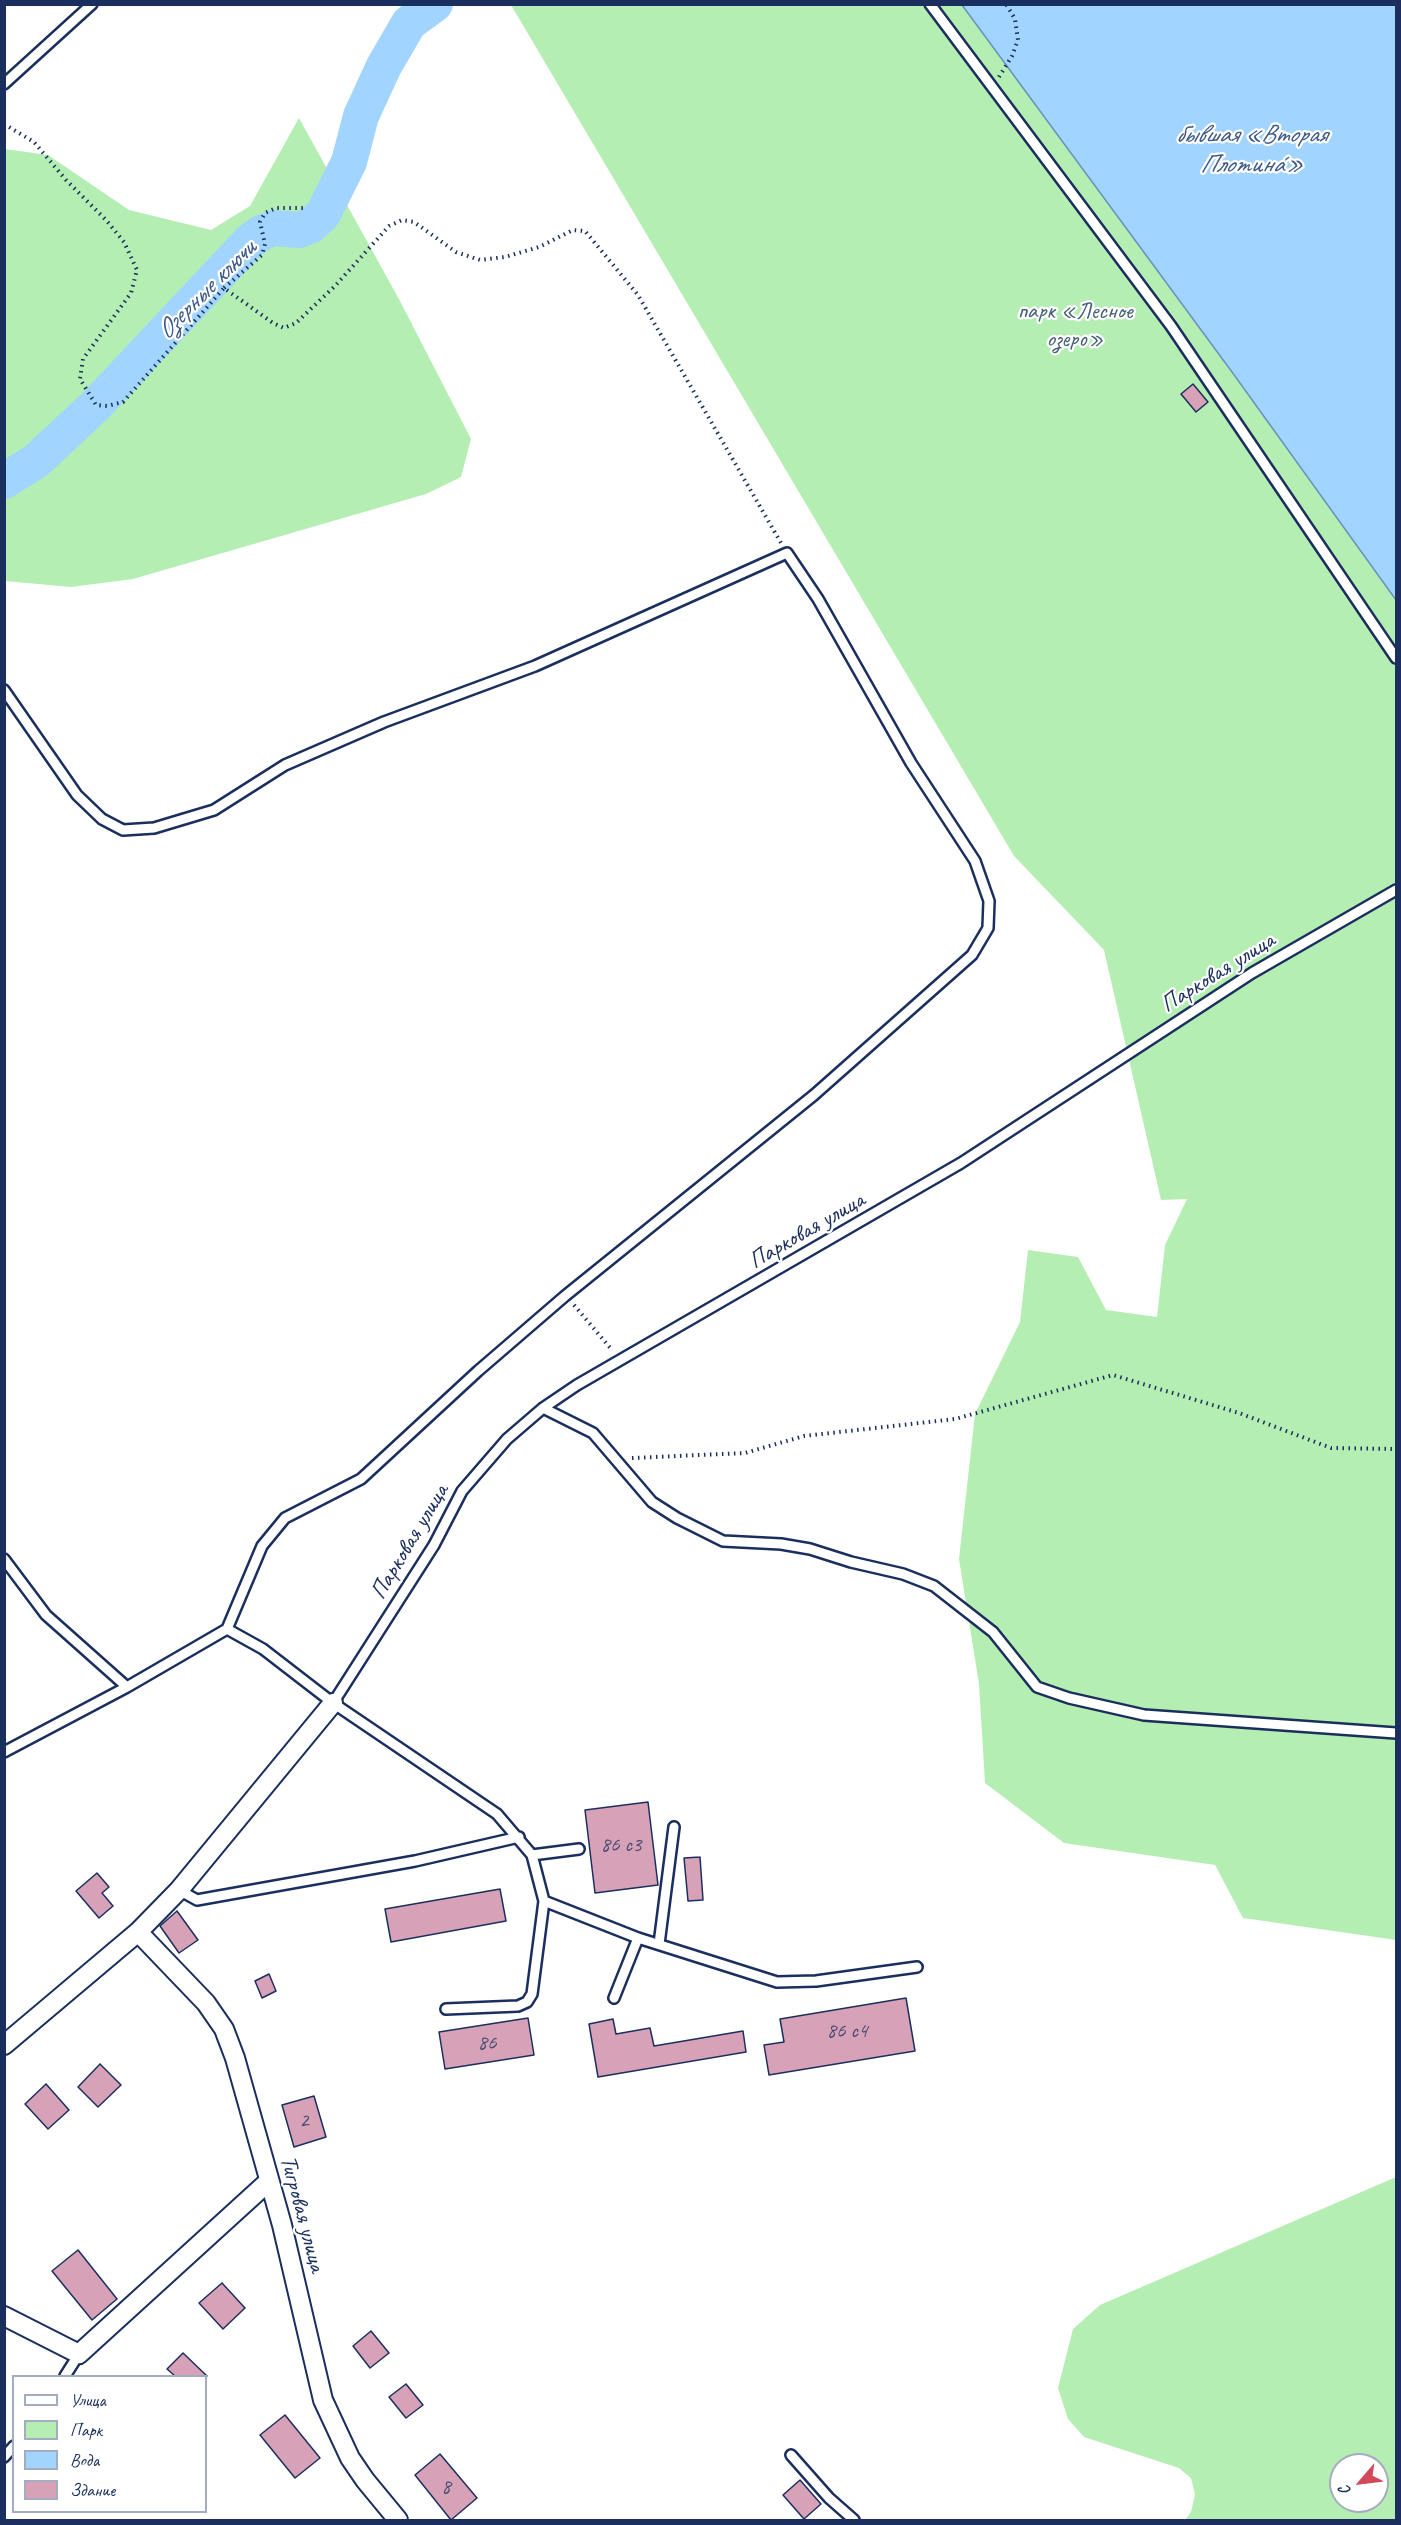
<!DOCTYPE html>
<html>
<head>
<meta charset="utf-8">
<style>
	body { margin:0 }
	#map { position:relative; width:1401px; height:2525px; overflow:hidden; background:#fff; font-family:Caveat,sans-serif }
	canvas { display:block }
	.frame { position:absolute; inset:0; border:6px solid #1b2f5e; pointer-events:none }
	.legend { position:absolute; left:12px; top:2375px; width:195px; height:138px; box-sizing:border-box; background:#fff; border:2px solid #a4acbf; margin:0; padding:8px 10px; list-style:none; font-size:18px; color:#1b2f5e }
	.legend li { display:flex; align-items:center; gap:12px; height:30px }
	.legend b { width:30px; border:2px solid #a4acbf }
	.north { position:absolute; left:1329px; top:2453px; width:60px; height:60px; box-sizing:border-box; background:#fff; border:2px solid #a4acbf; border-radius:50%; rotate:242deg; font-size:16px; font-weight:700; line-height:24px; text-align:center; color:#1b2f5e }
	.north::after { content:''; display:block; margin:auto; width:21px; height:27px; background:#d1495b; clip-path:polygon(50% 0,100% 100%,50% 72%,0 100%) }
</style>
</head>
<body>
<div id="map">
<canvas width="1401" height="2525"></canvas>
<div class="frame"></div>
<ul class="legend">
<li><b style="height:8px;background:#fff"></b>Улица</li>
<li><b style="height:16px;background:#b5eeb2"></b>Парк</li>
<li><b style="height:16px;background:#a1d4ff"></b>Вода</li>
<li><b style="height:16px;background:#d7a1b7"></b>Здание</li>
</ul>
<div class="north">С</div>
</div>
<script>
const g = document.querySelector('canvas').getContext('2d');
g.lineJoin = 'round';
function fillPath(path, color) { g.fillStyle = color; g.fill(path, 'evenodd'); }
const toPath = rows => new Path2D(rows.map(r => 'M' + r).join(''));
function strokePath(path, color, width, dash) { g.strokeStyle = color; g.lineWidth = width; g.lineCap = dash ? 'butt' : 'round'; g.setLineDash(dash || []); g.stroke(path); }
function drawText(font, color, halo, rows, align = 'center') {
  g.font = font + ' Caveat,sans-serif'; g.lineWidth = 4.5; g.setLineDash([]); g.textBaseline = 'middle'; g.strokeStyle = halo; g.fillStyle = color; for (const [text, x, y, turn = 0] of rows) {
    g.save(); g.translate(x, y); g.rotate((+turn || 0) * Math.PI / 180); g.textAlign = isNaN(turn) ? turn : align; if (halo) g.strokeText(text, 0, 0); g.fillText(text, 0, 0); g.restore();
  }
}
fillPath(toPath([
	[511,5,1396,5,1396,1940,1243,1918,1215,1865,1064,1843,985,1783,979,1684,959,1559,975,1414,1020,1322,1028,1250,1078,1257,1106,1310,1157,1317,1165,1245,1187,1199,1161,1200,1104,950,1014,856],
	[299,118,400,301,471,439,461,477,426,494,133,579,71,587,5,581,5,149,48,155,129,210,211,230,250,206],
	[1396,2177,1396,2520,1185,2520,1191,2512,1195,2495,1191,2478,1179,2468,1084,2437,1068,2419,1058,2388,1073,2329,1100,2305],
	[1341,2465,1377,2465,1377,2501,1341,2501]
]), '#b5eeb2');
const water = toPath([
	[962,5,1396,5,1396,600,1232,372,962,5]
]);
fillPath(water, '#a1d4ff');
strokePath(water, '#6b92bf', 1.5);
strokePath(toPath([
	[4,481,36,461,96,405,249,242,261,233,274,228,299,230,310,226,323,214,349,162,361,116,384,66,409,23,435,4]
]), '#a1d4ff', 36);
const building = toPath([
	[1193,384,1208,402,1196,412,1181,394,1193,384],
	[648,1802,658,1885,595,1893,585,1810,648,1802],
	[700,1857,703,1900,688,1901,684,1858,700,1857],
	[97,1873,109,1887,102,1893,113,1906,99,1918,76,1891,97,1873],
	[500,1889,506,1921,391,1942,385,1909,500,1889],
	[177,1911,198,1940,179,1953,160,1926,177,1911],
	[269,1974,276,1991,262,1998,255,1981,269,1974],
	[906,1998,915,2051,769,2075,764,2045,784,2042,780,2019,906,1998],
	[528,2018,534,2055,445,2069,439,2032,528,2018],
	[613,2019,616,2034,650,2028,654,2046,743,2031,746,2052,598,2077,589,2024,613,2019],
	[100,2064,121,2085,98,2107,78,2087,100,2064],
	[46,2084,69,2110,48,2129,25,2104,46,2084],
	[314,2096,326,2137,294,2147,282,2105,314,2096],
	[78,2250,117,2299,92,2320,52,2271,78,2250],
	[222,2283,245,2308,223,2329,199,2303,222,2283],
	[371,2331,389,2353,370,2368,353,2346,371,2331],
	[183,2353,207,2376,175,2376,167,2369,183,2353],
	[406,2384,423,2405,406,2418,389,2397,406,2384],
	[285,2415,320,2458,295,2478,260,2435,285,2415],
	[440,2454,477,2498,451,2520,415,2475,440,2454],
	[800,2480,821,2504,804,2519,783,2495,800,2480]
]);
fillPath(building, '#d7a1b7');
strokePath(building, '#1b2f5e', 1.5);
const service = toPath([
	[930,4,1171,326,1396,658],
	[4,84,92,4],
	[4,690,77,795,102,819,123,830,154,828,214,810,285,765,384,722,535,666,787,553,818,599,911,763,975,861,989,901,988,928,972,955,814,1095,565,1296,478,1371,361,1479,285,1518,262,1546,227,1629],
	[543,1408,593,1433,652,1502,677,1518,723,1541,781,1544,810,1549,851,1562,903,1574,934,1586,993,1632,1037,1687,1069,1698,1144,1715,1396,1733],
	[4,1559,46,1615,127,1687,227,1629,263,1649,333,1703,497,1814,532,1855,544,1901,532,1994,527,2002,518,2006,446,2009],
	[333,1703,434,1545,462,1491,507,1439,543,1408,577,1385,961,1163,1252,973,1396,890],
	[4,1752,127,1687],
	[532,1855,579,1849],
	[179,1890,197,1900,415,1861,519,1837],
	[544,1901,638,1938,777,1982,816,1981,917,1967],
	[659,1944,674,1827],
	[614,1998,638,1938],
	[65,2376,79,2354],
	[791,2455,829,2498,854,2520],
	[4,2457,14,2446]
]);
const minor = toPath([
	[138,1932,206,2003,224,2029,235,2058,282,2225,323,2400,350,2458,365,2480,398,2520],
	[4,2045,138,1932,179,1890,333,1703],
	[4,2316,79,2354,269,2181]
]);
strokePath(service, '#1b2f5e', 14);
strokePath(minor, '#1b2f5e', 22);
strokePath(toPath([
	[999,77,1012,56,1018,40,1015,19,1006,4],
	[4,124,34,142,66,180,106,220,124,242,137,270,131,293,83,359,80,379,96,405,107,406,123,402,224,288,273,323,284,328,296,323,335,286,389,226,402,220,414,222,456,252,480,260,505,257,539,247,573,230,585,231,638,295,781,543],
	[224,288,262,255,265,244,260,222,265,213,276,208,304,208],
	[574,1305,612,1350],
	[632,1458,745,1453,804,1436,955,1419,1113,1375,1239,1413,1331,1448,1396,1449]
]), '#1b2f5e', 4, [1.5, 4.5]);
strokePath(service, '#fff', 9);
strokePath(minor, '#fff', 18);
drawText('21px', '#4a4c74', null, [
	["86 с3",621,1845],
	["86 с4",847,2031],
	["86",487,2043],
	["2",304,2121],
	["8",446,2487]
]);
drawText('24px', '#425f73', '#fff', [
	["парк «Лесное",1075,312],
	["озеро»",1075,340]
]);
drawText('24px', '#1b2f5e', '#fff', [
	["Парковая улица",1218,973,-32],
	["Парковая улица",807,1231,-30],
	["Парковая улица",410,1542,-59],
	["Тигровая улица",302,2214,75]
]);
drawText('italic 26px', '#3c5886', '#fff', [
	["бывшая «Вторая",1251,135],
	["Плотинá»",1251,165],
	["Озерные ключи",207,290,-45]
]);
</script>
</body>
</html>
